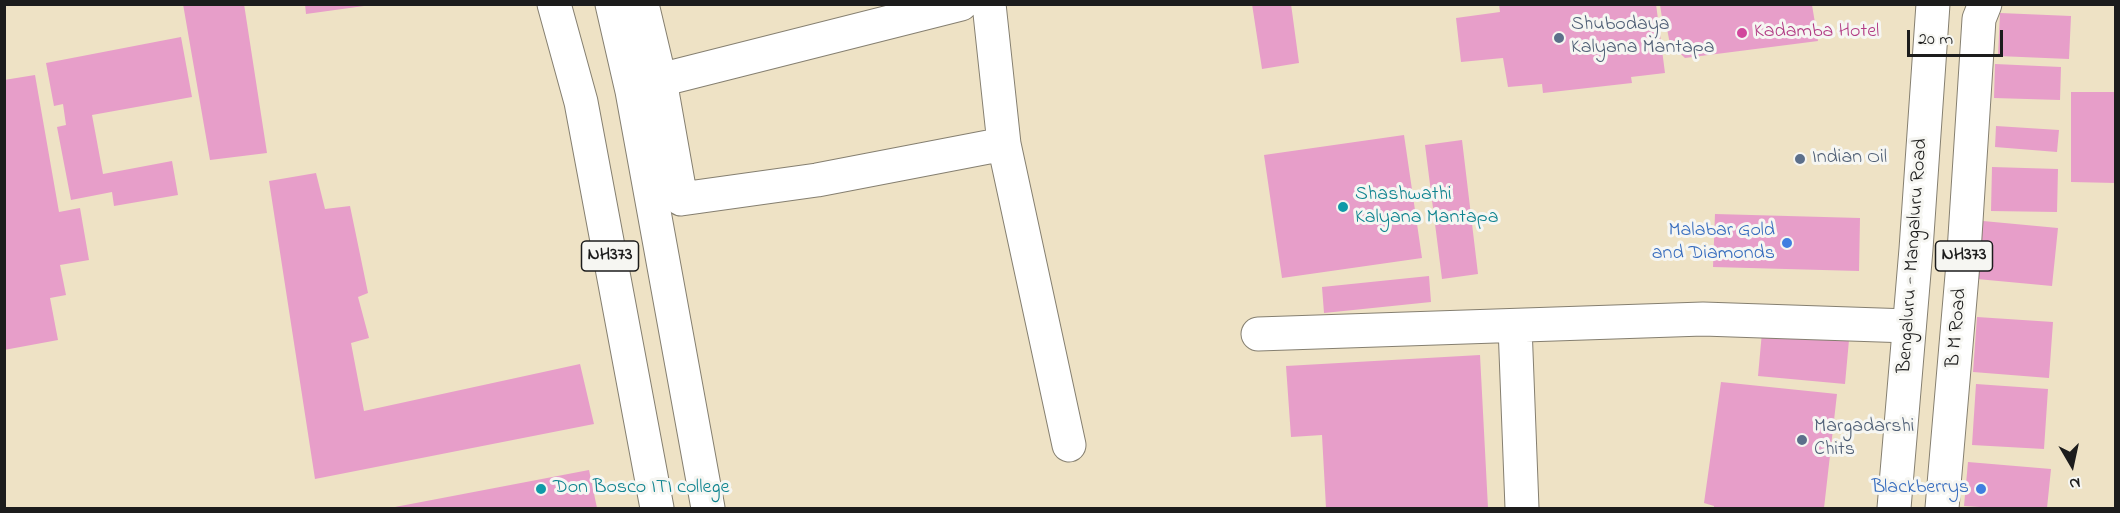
<!DOCTYPE html>
<html>
<head>
<meta charset="utf-8">
<style>
	body { margin:0 }
	#map { position:relative; width:2120px; height:513px; overflow:hidden; background:#eee2c5; font-family:"Indie Flower",sans-serif }
	canvas { display:block }
	.frame { position:absolute; inset:0; border:6px solid #1c1c1c; pointer-events:none }
	.north { position:absolute; left:2042px; top:435px; width:60px; height:60px; -webkit-text-stroke:4px #f6f6f2; paint-order:stroke; rotate:171deg; font-size:16px; font-weight:700; line-height:24px; text-align:center; color:#1c1c1c }
	.north::after { content:''; display:block; margin:auto; width:21px; height:27px; background:#1c1c1c; clip-path:polygon(50% 0,100% 100%,50% 72%,0 100%) }
	.scale { position:absolute; left:1907px; top:30px; width:96px; height:27px; box-sizing:border-box; border:3px solid #1c1c1c; border-top:0; padding-left:8px; font-size:18px; line-height:21px; white-space:nowrap; color:#1c1c1c; -webkit-text-stroke:4px #f6f6f2; paint-order:stroke }
</style>
</head>
<body>
<div id="map">
<canvas width="2120" height="513"></canvas>
<div class="frame"></div>
<div class="north">N</div>
<div class="scale">20 m</div>
</div>
<script>
const g = document.querySelector('canvas').getContext('2d');
g.lineJoin = 'round';
function fillPath(path, color) { g.fillStyle = color; g.fill(path, 'evenodd'); }
const toPath = rows => new Path2D(rows.map(r => 'M' + r).join(''));
function strokePath(path, color, width, dash) { g.strokeStyle = color; g.lineWidth = width; g.lineCap = dash ? 'butt' : 'round'; g.setLineDash(dash || []); g.stroke(path); }
function drawText(font, color, halo, rows, align = 'center') {
  g.font = font + ' "Indie Flower",sans-serif'; g.lineWidth = 6; g.setLineDash([]); g.textBaseline = 'middle'; g.strokeStyle = halo; g.fillStyle = color; for (const [text, x, y, turn = 0] of rows) {
    g.save(); g.translate(x, y); g.rotate((+turn || 0) * Math.PI / 180); g.textAlign = isNaN(turn) ? turn : align; if (halo) g.strokeText(text, 0, 0); g.fillText(text, 0, 0); g.restore();
  }
}
fillPath(toPath([
	[183,4,244,4,267,153,210,160],
	[305,4,364,4,364,6,306,14],
	[1252,4,1291,4,1299,63,1262,69],
	[1499,4,1656,4,1665,73,1631,77,1632,83,1543,93,1542,84,1508,87,1503,58,1461,62,1456,18,1500,12],
	[1660,5,1812,5,1818,41,1685,58,1670,44,1666,24,1663,24],
	[2000,13,2071,16,2069,59,1998,56],
	[181,37,192,97,92,115,103,174,172,161,178,195,114,206,112,192,71,200,57,127,66,125,63,104,54,106,46,63],
	[1995,64,2061,67,2060,100,1994,98],
	[35,75,59,212,80,208,89,260,60,265,66,295,50,298,58,340,4,350,4,80],
	[2071,92,2116,92,2116,183,2071,182],
	[1996,126,2059,130,2057,152,1995,147],
	[1404,135,1422,258,1282,278,1264,155],
	[1462,140,1478,274,1442,279,1425,145],
	[1992,167,2058,169,2057,212,1991,211],
	[316,173,325,209,350,206,368,293,358,297,369,338,351,343,364,411,580,364,594,424,315,479,269,181],
	[1715,214,1860,218,1859,271,1713,267],
	[1983,221,2058,228,2052,286,1977,279],
	[1429,276,1431,302,1324,313,1322,287],
	[1977,317,2053,322,2049,378,1973,372],
	[1762,332,1849,340,1845,384,1758,376],
	[1480,355,1488,508,1326,508,1322,435,1291,437,1286,366],
	[1721,382,1837,394,1824,508,1714,508,1714,506,1704,503],
	[1976,384,2048,389,2044,449,1972,445],
	[1968,462,2051,469,2047,508,1995,508,1964,506],
	[589,470,597,508,395,508,395,507]
]), '#e79ec9');
const minor = toPath([
	[642,4,660,80,681,199,817,180,1004,144],
	[989,4,1004,144,1069,445],
	[660,80,961,4],
	[1515,326,1522,508],
	[1258,334,1703,319,1909,326]
]);
const highway = toPath([
	[554,4,581,102,657,508],
	[612,4,632,91,708,508],
	[1894,508,1916,249,1933,4],
	[1942,508,1964,252,1979,19,1985,4]
]);
strokePath(minor, '#857f70', 35);
strokePath(highway, '#857f70', 35);
strokePath(minor, '#fff', 33);
strokePath(highway, '#fff', 33);
for (const [x, y, r, color] of [
	[1742,33,6,"#d1479c"],
	[1559,38,6,"#5c6f8a"],
	[1800,159,6,"#5c6f8a"],
	[1343,207,6,"#0f9aa8"],
	[1787,243,6,"#3f7fe0"],
	[1802,440,6,"#5c6f8a"],
	[541,489,6,"#0f9aa8"],
	[1981,489,6,"#3f7fe0"]
]) { const dot = new Path2D(); dot.arc(x, y, r, 0, 2 * Math.PI); g.fillStyle = color; g.fill(dot); strokePath(dot, '#f6f6f2', 2); }
for (const [x, y, w] of [
	[610,256,57],
	[1964,256,57]
]) { const box = new Path2D(); box.roundRect(x - w / 2, y - 15, w, 30, 4.5); g.fillStyle = '#f6f6f2'; g.fill(box); strokePath(box, '#1c1c1c', 1.5); }
drawText('bold 18px', '#1c1c1c', null, [
	["NH373",610,256],
	["NH373",1964,256]
]);
drawText('20px', '#4e5e75', '#f6f6f2', [
	["Shubodaya",1571,26],
	["Kalyana Mantapa",1571,49],
	["Indian Oil",1812,159],
	["Margadarshi",1814,428],
	["Chits",1814,451]
], 'left');
drawText('20px', '#b23c85', '#f6f6f2', [
	["Kadamba Hotel",1754,33]
], 'left');
drawText('20px', '#0d838f', '#f6f6f2', [
	["Shashwathi",1355,196],
	["Kalyana Mantapa",1355,219],
	["Don Bosco ITI college",553,489]
], 'left');
drawText('20px', '#366cbe', '#f6f6f2', [
	["Malabar Gold",1775,232],
	["and Diamonds",1775,255],
	["Blackberrys",1969,489]
], 'right');
drawText('20px', '#1c1c1c', '#f6f6f2', [
	["Bengaluru - Mangaluru Road",1914,256,-86],
	["B M Road",1958,328,-85]
]);
</script>
</body>
</html>
